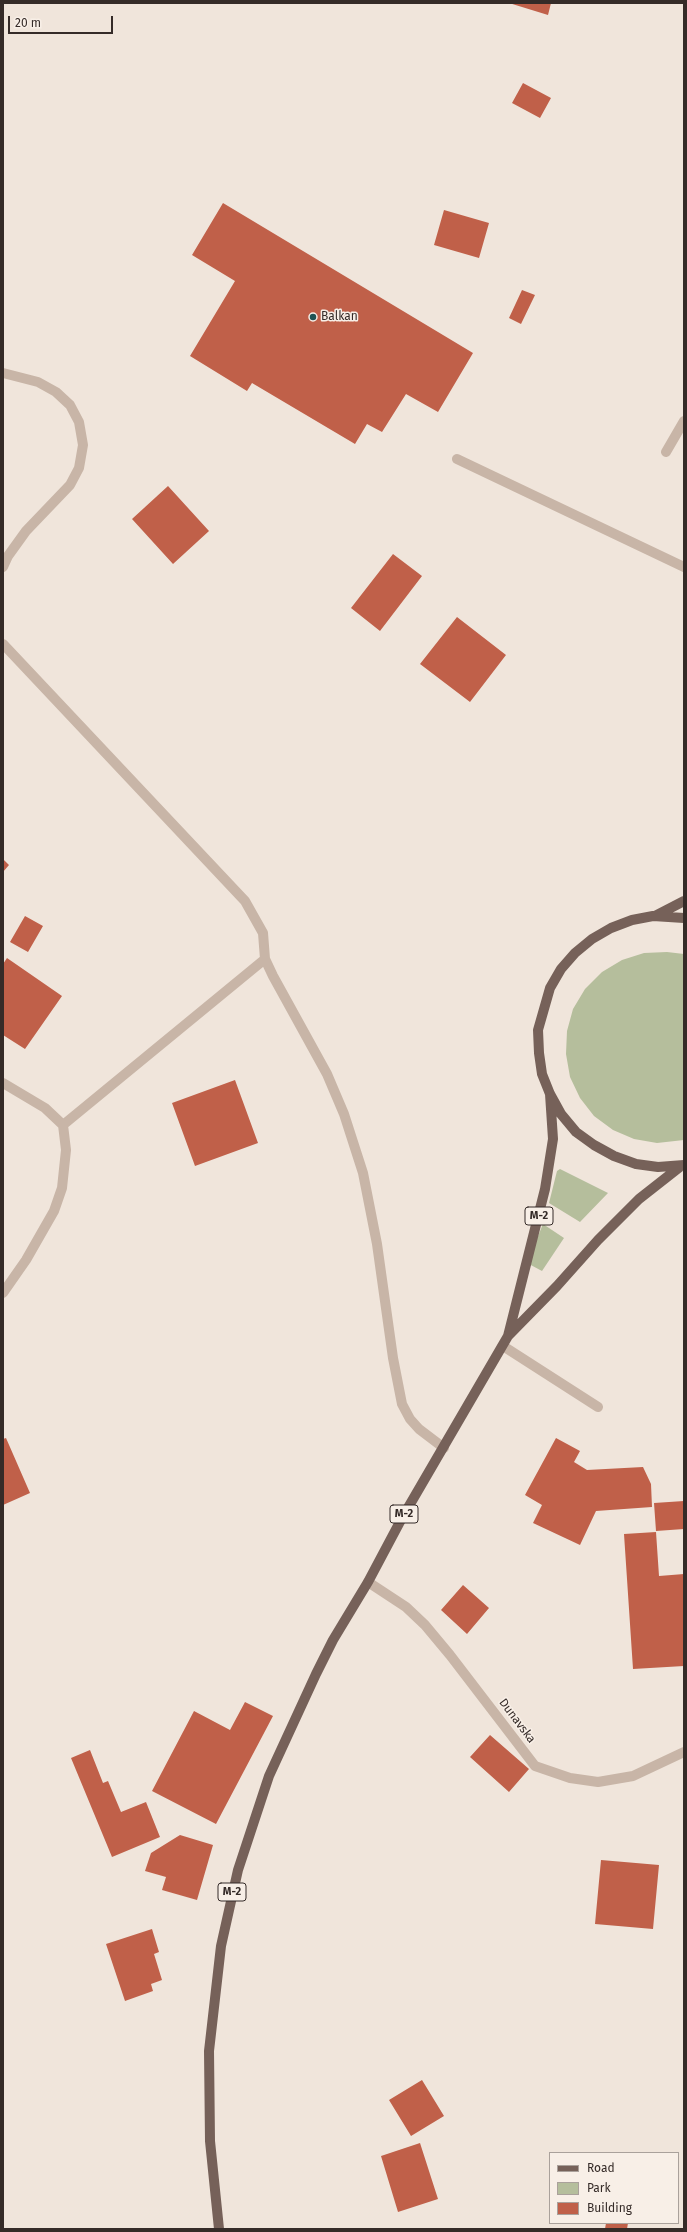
<!DOCTYPE html>
<html>
<head>
<meta charset="utf-8">
<style>
	body { margin:0 }
	#map { position:relative; width:687px; height:2232px; overflow:hidden; background:#f0e5db; font-family:"Fira Sans",sans-serif }
	canvas { display:block }
	.frame { position:absolute; inset:0; border:4px solid #352b28; pointer-events:none }
	.legend { position:absolute; left:549px; top:2152px; width:130px; height:72px; box-sizing:border-box; background:#f8efe7; border:1px solid #aaa19b; margin:0; padding:5px 7px; list-style:none; font-size:12px; color:#352b28 }
	.legend li { display:flex; align-items:center; gap:8px; height:20px }
	.legend b { width:20px; border:1px solid #aaa19b }
	.scale { position:absolute; left:8px; top:16px; width:105px; height:18px; box-sizing:border-box; border:2px solid #352b28; border-top:0; padding-left:5px; font-size:12px; line-height:14px; white-space:nowrap; color:#352b28; -webkit-text-stroke:3px #f8efe7; paint-order:stroke }
</style>
</head>
<body>
<div id="map">
<canvas width="687" height="2232"></canvas>
<div class="frame"></div>
<ul class="legend">
<li><b style="height:5px;background:#766159"></b>Road</li>
<li><b style="height:11px;background:#b5be9c"></b>Park</li>
<li><b style="height:11px;background:#c06049"></b>Building</li>
</ul>
<div class="scale">20 m</div>
</div>
<script>
const g = document.querySelector('canvas').getContext('2d');
g.lineJoin = 'round';
function fillPath(path, color) { g.fillStyle = color; g.fill(path, 'evenodd'); }
const toPath = rows => new Path2D(rows.map(r => 'M' + r).join(''));
function strokePath(path, color, width, dash) { g.strokeStyle = color; g.lineWidth = width; g.lineCap = dash ? 'butt' : 'round'; g.setLineDash(dash || []); g.stroke(path); }
function drawText(font, color, halo, rows, align = 'center') {
  g.font = font + ' "Fira Sans",sans-serif'; g.lineWidth = 3; g.setLineDash([]); g.textBaseline = 'middle'; g.strokeStyle = halo; g.fillStyle = color; for (const [text, x, y, turn = 0] of rows) {
    g.save(); g.translate(x, y); g.rotate((+turn || 0) * Math.PI / 180); g.textAlign = isNaN(turn) ? turn : align; if (halo) g.strokeText(text, 0, 0); g.fillText(text, 0, 0); g.restore();
  }
}
fillPath(toPath([
	[667,952,684,954,684,1140,657,1143,634,1139,613,1130,594,1116,580,1098,570,1077,566,1054,567,1031,573,1009,585,989,602,972,622,960,644,953],
	[560,1169,608,1193,580,1222,549,1203,557,1171],
	[543,1224,564,1238,542,1271,527,1263]
]), '#b5be9c');
fillPath(toPath([
	[509,3,551,3,548,15],
	[523,83,551,98,540,118,512,103],
	[223,203,473,353,438,412,406,394,382,432,367,424,355,444,252,383,247,391,190,356,235,281,192,255],
	[444,210,489,223,479,258,434,245],
	[522,290,535,295,521,324,509,318],
	[168,486,209,531,173,564,132,519],
	[393,554,422,576,380,631,351,608],
	[457,617,506,655,470,702,420,664],
	[3,859,9,865,3,872],
	[25,916,43,926,28,952,10,942],
	[7,958,62,996,25,1049,3,1035,3,964],
	[235,1080,258,1143,195,1166,172,1103],
	[6,1438,30,1493,3,1505,3,1439],
	[556,1438,580,1451,574,1462,587,1470,643,1467,651,1484,652,1507,596,1511,580,1545,533,1523,542,1505,525,1495],
	[684,1501,684,1529,656,1531,654,1503],
	[656,1532,659,1576,684,1574,684,1666,633,1669,624,1534],
	[463,1585,489,1608,467,1634,441,1610],
	[245,1702,273,1716,216,1824,152,1791,194,1711,230,1730],
	[490,1735,529,1769,509,1792,470,1757],
	[90,1750,103,1783,108,1781,121,1812,146,1802,160,1837,112,1857,71,1758],
	[180,1835,213,1845,197,1900,162,1890,166,1877,145,1871,151,1853],
	[601,1860,659,1865,653,1929,595,1924],
	[152,1929,159,1952,154,1954,162,1980,151,1984,153,1991,125,2001,106,1944],
	[422,2080,444,2116,411,2136,389,2100],
	[420,2143,438,2199,398,2212,381,2156],
	[606,2223,628,2223,627,2229,605,2229]
]), '#c06049');
strokePath(toPath([
	[666,452,684,421],
	[457,459,684,567],
	[503,1346,598,1407]
]), '#c8b5a7', 10);
strokePath(toPath([
	[3,373,38,382,56,392,70,405,79,422,83,445,79,468,70,485,26,531,8,556,3,567],
	[3,644,245,901,263,933,265,959,273,976,327,1074,344,1114,363,1173,377,1244,393,1358,402,1404,410,1419,419,1429,444,1448],
	[3,1083,45,1108,63,1125],
	[3,1293,26,1260,54,1211,62,1188,66,1150,63,1125,265,959],
	[368,1582,406,1607,425,1625,450,1655,535,1766,570,1778,598,1782,633,1776,684,1752]
]), '#c8b5a7', 10);
strokePath(toPath([
	[655,916,684,901],
	[684,918,653,916,632,920,611,928,592,939,575,953,561,969,550,988,538,1030,539,1053,542,1074,550,1094,561,1114,576,1132,594,1145,614,1156,636,1164,658,1167,684,1165],
	[508,1336,557,1286,598,1240,639,1199,681,1166],
	[219,2229,210,2141,209,2051,221,1946,238,1870,269,1776,316,1674,333,1640,368,1582,402,1518,508,1336,545,1189,553,1139,550,1094]
]), '#766159', 10);
for (const [x, y, r, color] of [
	[313,317,4,"#1f5354"]
]) { const dot = new Path2D(); dot.arc(x, y, r, 0, 2 * Math.PI); g.fillStyle = color; g.fill(dot); strokePath(dot, '#f8efe7', 1.5); }
for (const [x, y, w] of [
	[539,1216,28],
	[404,1514,28],
	[232,1892,28]
]) { const box = new Path2D(); box.roundRect(x - w / 2, y - 9, w, 18, 3); g.fillStyle = '#f8efe7'; g.fill(box); strokePath(box, '#352b28', 1); }
drawText('bold 11px', '#352b28', null, [
	["M-2",539,1216],
	["M-2",404,1514],
	["M-2",232,1892]
]);
drawText('12px', '#352b28', '#f8efe7', [
	["Balkan",321,317]
], 'left');
drawText('12px', '#352b28', '#f8efe7', [
	["Dunavska",517,1721,53]
]);
</script>
</body>
</html>
